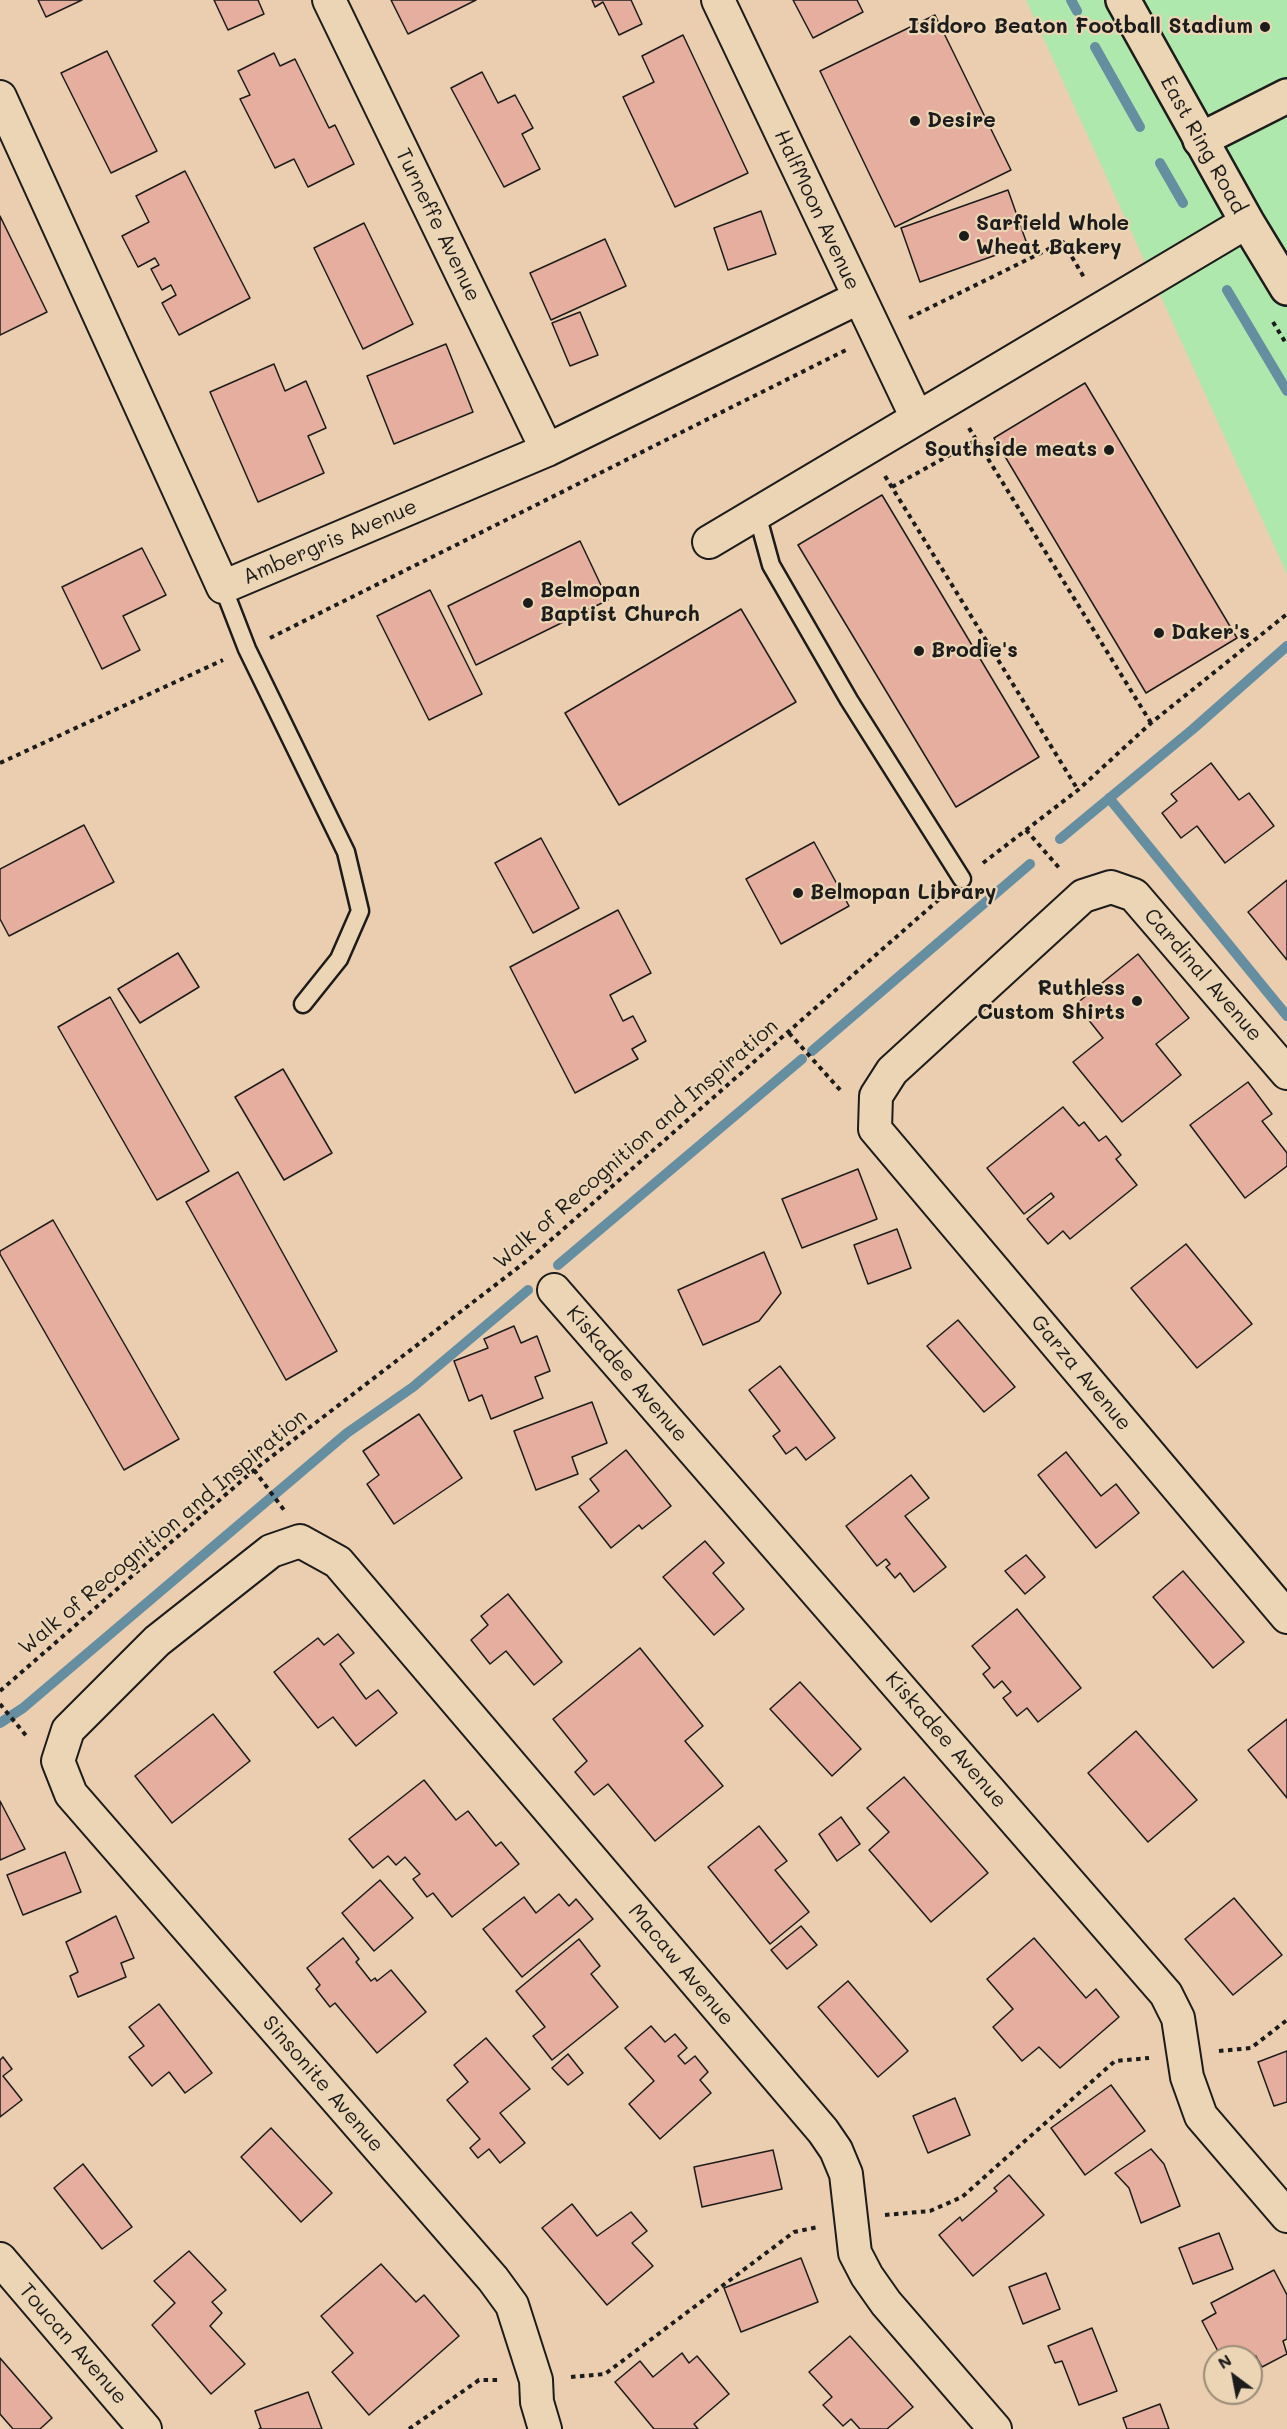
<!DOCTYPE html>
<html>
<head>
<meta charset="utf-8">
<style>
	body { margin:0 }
	#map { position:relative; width:1287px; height:2429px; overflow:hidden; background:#ebcdb0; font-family:Mali,sans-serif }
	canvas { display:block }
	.north { position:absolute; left:1203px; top:2345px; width:60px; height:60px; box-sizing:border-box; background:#ecd5b5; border:2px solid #998b78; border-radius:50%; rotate:328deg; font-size:16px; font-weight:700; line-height:24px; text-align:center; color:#1c1c1c }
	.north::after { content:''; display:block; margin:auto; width:21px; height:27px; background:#1c1c1c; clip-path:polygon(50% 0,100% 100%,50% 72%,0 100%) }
</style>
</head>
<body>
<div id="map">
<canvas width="1287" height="2429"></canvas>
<div class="north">N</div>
</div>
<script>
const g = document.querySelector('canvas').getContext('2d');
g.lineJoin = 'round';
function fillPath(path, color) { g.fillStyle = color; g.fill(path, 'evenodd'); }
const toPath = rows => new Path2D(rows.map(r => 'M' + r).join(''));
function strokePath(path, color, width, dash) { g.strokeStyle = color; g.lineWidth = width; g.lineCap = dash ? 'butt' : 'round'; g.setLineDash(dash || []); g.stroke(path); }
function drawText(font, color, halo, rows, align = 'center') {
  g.font = font + ' Mali,sans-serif'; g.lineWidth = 4.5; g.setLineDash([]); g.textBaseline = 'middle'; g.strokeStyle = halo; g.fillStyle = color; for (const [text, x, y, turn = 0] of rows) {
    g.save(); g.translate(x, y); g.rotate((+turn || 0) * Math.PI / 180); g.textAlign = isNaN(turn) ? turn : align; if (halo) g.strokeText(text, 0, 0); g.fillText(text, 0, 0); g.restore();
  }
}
fillPath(toPath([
	[1026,0,1287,0,1287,574]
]), '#aee8ac');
strokePath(toPath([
	[1071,0,1077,11],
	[1095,47,1140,127],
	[1160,163,1183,203],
	[1227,290,1287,391],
	[1109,798,1287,1016],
	[1060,839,1193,729,1287,646],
	[812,1051,1030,864],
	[558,1265,802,1059],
	[0,1723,23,1708,347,1433,413,1387,528,1290]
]), '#668ea1', 10);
const building = toPath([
	[38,0,82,0,46,17,38,0],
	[214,0,258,0,264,14,228,30,214,0],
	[391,0,476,0,408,34,391,0],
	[592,0,631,0,642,24,619,35,603,2,595,7,592,0],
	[793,0,857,0,863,12,813,38,793,0],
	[935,15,1011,170,895,227,820,71,935,15],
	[683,35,748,173,675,207,623,97,654,82,642,56,683,35],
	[107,51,157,151,111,173,61,73,107,51],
	[274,53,280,66,295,59,329,128,335,125,354,164,308,187,294,159,275,168,240,99,250,95,238,71,274,53],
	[482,72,498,103,515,95,533,128,522,134,540,169,504,187,451,88,482,72],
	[185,171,250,298,179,335,162,303,176,295,171,285,162,290,151,269,159,265,155,258,138,267,122,236,149,222,136,196,185,171],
	[1008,190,1027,244,920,282,901,228,1008,190],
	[761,211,776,254,728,270,714,228,761,211],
	[0,216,47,312,0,335,0,216],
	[364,223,413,324,363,349,314,248,364,223],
	[605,239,626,286,551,320,530,273,605,239],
	[580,312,598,355,570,366,552,323,580,312],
	[446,344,473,412,394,444,367,376,446,344],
	[274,364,285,391,306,381,326,428,308,436,324,473,258,502,210,392,274,364],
	[1085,383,1237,638,1146,693,994,438,1085,383],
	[882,495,1039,757,956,807,798,545,882,495],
	[580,541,608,600,476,665,448,606,580,541],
	[142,548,166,595,123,616,140,650,102,669,62,587,142,548],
	[430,590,482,694,429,720,377,616,430,590],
	[741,609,796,702,619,805,565,713,741,609],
	[1211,763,1239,800,1249,793,1274,826,1225,863,1197,826,1181,838,1162,813,1177,801,1171,794,1211,763],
	[84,825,114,882,9,936,0,919,0,869,84,825],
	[541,838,579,908,533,933,495,863,541,838],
	[814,842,849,906,781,944,746,879,814,842],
	[1287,880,1287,960,1248,912,1287,880],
	[618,910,651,973,610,995,623,1021,633,1016,646,1041,632,1049,638,1059,575,1093,510,967,618,910],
	[178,953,199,987,140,1023,118,989,178,953],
	[1138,954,1189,1018,1156,1044,1181,1075,1122,1122,1073,1062,1103,1038,1076,1004,1138,954],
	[110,997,209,1171,157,1200,58,1027,110,997],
	[283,1069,332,1153,284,1180,235,1097,283,1069],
	[1248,1082,1272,1114,1262,1121,1287,1153,1287,1166,1245,1198,1190,1125,1248,1082],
	[1063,1107,1079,1126,1084,1122,1099,1141,1106,1136,1121,1155,1116,1159,1137,1185,1070,1239,1063,1231,1048,1244,1027,1219,1054,1197,1051,1193,1024,1214,987,1168,1063,1107],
	[858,1169,877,1219,802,1248,782,1199,858,1169],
	[238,1172,337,1351,286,1380,186,1202,238,1172],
	[53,1220,179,1439,124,1470,0,1254,0,1251,53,1220],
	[897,1229,911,1268,868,1284,854,1245,897,1229],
	[1186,1244,1252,1324,1197,1368,1131,1288,1186,1244],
	[764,1252,781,1293,759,1321,703,1345,678,1290,764,1252],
	[958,1320,1015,1387,984,1412,927,1346,958,1320],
	[514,1326,521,1343,537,1336,550,1371,535,1377,543,1398,491,1419,482,1395,469,1401,454,1361,488,1348,484,1339,514,1326],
	[780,1366,835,1438,806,1460,796,1447,786,1454,773,1436,780,1431,749,1390,780,1366],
	[592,1402,607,1443,572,1457,578,1474,536,1490,514,1431,592,1402],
	[419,1414,462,1478,394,1524,367,1484,379,1475,363,1451,419,1414],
	[626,1450,671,1506,642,1529,639,1525,611,1548,579,1507,599,1491,590,1479,626,1450],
	[1066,1452,1101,1496,1116,1484,1139,1513,1096,1548,1038,1475,1066,1452],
	[911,1475,929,1498,905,1516,946,1567,914,1592,900,1573,895,1578,886,1567,890,1564,886,1559,877,1566,846,1526,911,1475],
	[705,1541,724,1563,713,1573,744,1609,714,1635,663,1577,705,1541],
	[1026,1555,1045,1577,1025,1594,1005,1571,1026,1555],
	[1183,1571,1244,1642,1213,1668,1153,1597,1183,1571],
	[508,1594,562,1662,534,1685,506,1651,490,1664,471,1640,488,1625,481,1616,508,1594],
	[1017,1609,1081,1688,1038,1722,1027,1708,1017,1716,1003,1698,1011,1692,1002,1681,994,1688,983,1674,990,1668,972,1646,1017,1609],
	[338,1634,354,1653,340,1664,366,1699,378,1690,397,1713,356,1746,333,1717,318,1728,274,1672,318,1638,324,1645,338,1634],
	[640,1648,703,1726,685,1741,723,1786,655,1841,608,1784,594,1795,575,1772,587,1761,553,1719,640,1648],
	[800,1682,861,1749,832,1776,770,1709,800,1682],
	[213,1714,250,1761,172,1823,135,1776,213,1714],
	[1287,1719,1287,1798,1248,1750,1287,1719],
	[1136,1731,1197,1800,1148,1842,1088,1773,1136,1731],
	[904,1777,988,1873,931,1922,869,1850,889,1832,867,1808,904,1777],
	[424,1780,456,1820,468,1811,496,1846,501,1842,519,1864,452,1917,433,1893,427,1897,413,1879,420,1874,405,1857,396,1865,388,1856,373,1868,349,1839,424,1780],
	[0,1801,25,1849,0,1860,0,1801],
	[841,1817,860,1844,837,1861,819,1834,841,1817],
	[759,1826,787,1861,775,1870,809,1912,770,1944,708,1867,759,1826],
	[65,1852,81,1892,23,1915,7,1875,65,1852],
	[380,1880,413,1918,374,1951,342,1913,380,1880],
	[559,1894,569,1906,576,1899,593,1919,522,1977,483,1929,524,1897,536,1913,559,1894],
	[1234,1898,1282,1955,1233,1995,1185,1939,1234,1898],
	[116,1916,134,1958,121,1963,126,1977,78,1997,70,1976,78,1972,66,1942,116,1916],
	[801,1926,817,1945,787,1969,771,1950,801,1926],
	[343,1938,359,1959,356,1962,371,1981,375,1978,377,1981,391,1970,426,2012,377,2053,335,2003,330,2007,316,1989,320,1985,307,1968,343,1938],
	[1034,1938,1086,1998,1096,1989,1119,2017,1060,2068,1039,2047,1022,2061,993,2027,1013,2009,987,1979,1034,1938],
	[579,1939,600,1966,591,1974,618,2007,552,2060,533,2036,545,2027,516,1991,579,1939],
	[848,1981,908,2051,878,2077,818,2007,848,1981],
	[159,2004,212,2073,185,2093,169,2072,152,2086,129,2057,144,2046,129,2027,159,2004],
	[651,2026,665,2042,675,2034,687,2048,678,2056,685,2064,695,2056,708,2072,700,2080,711,2093,660,2139,629,2104,654,2081,625,2048,651,2026],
	[486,2038,530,2089,500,2113,525,2143,500,2163,489,2149,478,2158,470,2148,480,2139,447,2100,468,2082,454,2065,486,2038],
	[1287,2051,1287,2102,1274,2106,1258,2062,1287,2051],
	[568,2054,583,2073,568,2085,552,2068,568,2054],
	[3,2057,12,2069,3,2076,22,2100,0,2117,0,2060,3,2057],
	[1111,2085,1145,2131,1085,2175,1051,2128,1111,2085],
	[955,2098,970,2135,928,2153,913,2116,955,2098],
	[271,2128,332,2193,301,2222,241,2157,271,2128],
	[1151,2149,1164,2164,1180,2206,1141,2223,1129,2188,1115,2173,1151,2149],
	[773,2150,782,2189,702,2207,694,2167,773,2150],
	[83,2164,132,2227,102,2249,54,2188,83,2164],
	[1009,2175,1044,2215,973,2276,939,2235,960,2217,962,2221,997,2191,994,2188,1009,2175],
	[572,2204,597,2236,631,2212,647,2231,632,2243,653,2266,607,2305,542,2228,572,2204],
	[1219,2233,1233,2269,1193,2284,1179,2248,1219,2233],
	[189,2251,226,2290,212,2302,222,2313,210,2326,245,2364,211,2394,152,2325,175,2303,154,2281,189,2251],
	[801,2258,818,2302,741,2332,724,2288,801,2258],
	[381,2264,416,2302,424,2295,459,2336,369,2415,332,2372,353,2353,321,2316,381,2264],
	[1274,2270,1287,2295,1287,2339,1283,2341,1287,2354,1262,2367,1256,2356,1251,2359,1221,2357,1202,2321,1216,2313,1211,2303,1274,2270],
	[1046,2273,1060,2309,1023,2324,1009,2287,1046,2273],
	[1092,2328,1117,2391,1079,2405,1062,2361,1055,2363,1048,2346,1092,2328],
	[850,2336,913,2407,887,2429,860,2429,851,2419,843,2426,823,2405,832,2397,809,2372,850,2336],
	[682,2353,689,2363,697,2356,729,2394,694,2424,698,2429,654,2429,615,2382,640,2361,653,2377,682,2353],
	[0,2358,52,2418,40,2429,13,2429,0,2414,0,2358],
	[308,2392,322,2429,259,2429,261,2428,255,2411,308,2392],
	[1160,2404,1169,2429,1127,2429,1123,2418,1160,2404]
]);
fillPath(building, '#e6ae9e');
strokePath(building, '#1c1c1c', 1.5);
const service = toPath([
	[757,514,771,565,849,700,962,879],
	[223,587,247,649,346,852,360,911,339,959,303,1004]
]);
const minor = toPath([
	[329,0,547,450],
	[718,0,917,418],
	[0,97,223,587,547,450,858,298],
	[709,542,1247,222],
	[1287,1073,1134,895,1111,887,1083,896,892,1071,876,1096,875,1129,1287,1617],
	[554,1290,1166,1994,1178,2018,1187,2077,1201,2116,1287,2216],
	[0,2259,145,2429],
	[545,2429,537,2402,536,2380,512,2305,493,2279,71,1794,58,1761,68,1730,157,1641,271,1551,300,1541,338,1562,823,2131,836,2150,846,2174,855,2253,867,2276,886,2303,995,2429]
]);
const tertiary = toPath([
	[1200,140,1287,96]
]);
const secondary = toPath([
	[1123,0,1247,222,1287,288]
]);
strokePath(service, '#1c1c1c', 21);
strokePath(minor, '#1c1c1c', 36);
strokePath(tertiary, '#1c1c1c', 38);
strokePath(secondary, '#1c1c1c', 38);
strokePath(toPath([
	[909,318,1063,242,1085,279],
	[1273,322,1287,345],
	[969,428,1151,723],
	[885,476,1078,790],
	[892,487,975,441],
	[270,638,846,350],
	[0,763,223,660],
	[1026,830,1061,870],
	[983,863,1078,790,1151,723,1287,614],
	[789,1033,841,1091],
	[254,1470,284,1510],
	[0,1691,254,1470,528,1260,943,896],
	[0,1704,28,1738],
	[1219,2051,1251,2048,1287,2020],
	[885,2215,930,2211,962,2197,1115,2061,1149,2058],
	[571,2377,605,2374,794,2232,818,2227],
	[409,2429,479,2380,500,2380]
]), '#1c1c1c', 4, [4.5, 4.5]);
strokePath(service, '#ecd5b5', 16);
strokePath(minor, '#ecd5b5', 32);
strokePath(tertiary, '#ecd5b5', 33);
strokePath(secondary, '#ecd5b5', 33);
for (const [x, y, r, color] of [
	[1265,27,6,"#1c1c1c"],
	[915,121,6,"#1c1c1c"],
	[964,236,6,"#1c1c1c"],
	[1109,450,6,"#1c1c1c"],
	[528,603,6,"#1c1c1c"],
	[1159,633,6,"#1c1c1c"],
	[919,651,6,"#1c1c1c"],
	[798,893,6,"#1c1c1c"],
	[1137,1001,6,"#1c1c1c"]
]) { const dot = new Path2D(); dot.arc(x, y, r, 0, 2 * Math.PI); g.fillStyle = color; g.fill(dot); strokePath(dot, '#ecd5b5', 2); }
drawText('bold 21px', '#1c1c1c', '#ecd5b5', [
	["Isidoro Beaton Football Stadium",1253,27,"right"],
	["Desire",927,121],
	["Sarfield Whole",976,224],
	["Wheat Bakery",976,248],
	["Southside meats",1097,450,"right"],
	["Belmopan",540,591],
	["Baptist Church",540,615],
	["Daker's",1171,633],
	["Brodie's",931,651],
	["Belmopan Library",810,893],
	["Ruthless",1125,989,"right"],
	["Custom Shirts",1125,1013,"right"]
], 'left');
drawText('21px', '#1c1c1c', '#ecd5b5', [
	["East Ring Road",1203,145,61],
	["HalfMoon Avenue",817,210,65],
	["Turneffe Avenue",438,225,64],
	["Ambergris Avenue",330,542,-23],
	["Cardinal Avenue",1203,975,49],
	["Walk of Recognition and Inspiration",636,1144,-41],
	["Garza Avenue",1081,1373,50],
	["Kiskadee Avenue",627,1374,49],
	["Walk of Recognition and Inspiration",163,1532,-40],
	["Kiskadee Avenue",946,1740,49],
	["Macaw Avenue",681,1965,50],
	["Sinsonite Avenue",323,2084,49],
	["Toucan Avenue",73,2344,49]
]);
</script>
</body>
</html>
